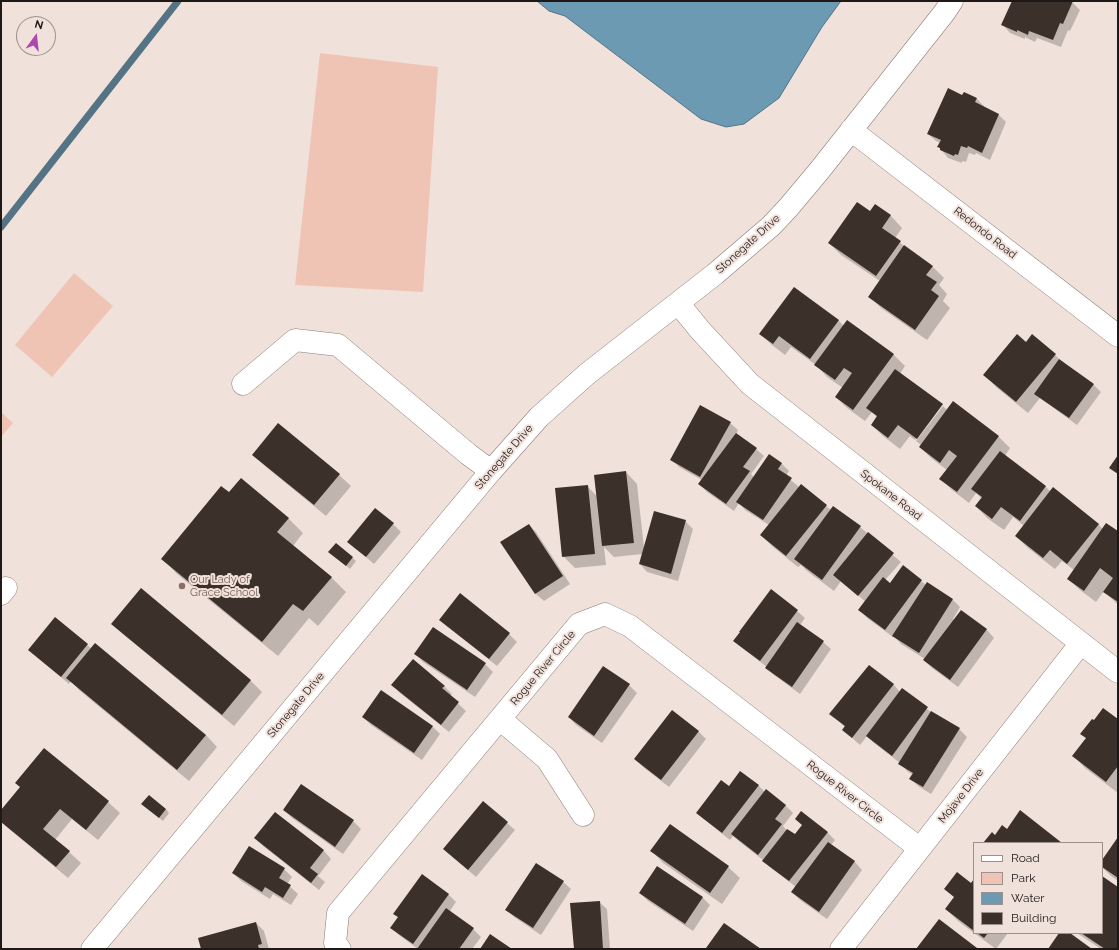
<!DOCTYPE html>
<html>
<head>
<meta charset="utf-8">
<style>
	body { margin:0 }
	#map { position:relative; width:1119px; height:950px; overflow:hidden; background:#f1e1db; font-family:Raleway,sans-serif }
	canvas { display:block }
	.frame { position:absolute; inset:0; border:2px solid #1e1917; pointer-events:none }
	.legend { position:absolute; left:973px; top:842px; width:130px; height:92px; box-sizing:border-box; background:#f1e1db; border:1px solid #9d918d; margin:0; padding:5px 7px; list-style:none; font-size:12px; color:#1e1917 }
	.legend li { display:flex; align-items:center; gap:8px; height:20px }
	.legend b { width:20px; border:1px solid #9d918d }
	.north { position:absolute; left:16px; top:16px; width:40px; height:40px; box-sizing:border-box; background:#f1e1db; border:1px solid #9d918d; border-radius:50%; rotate:15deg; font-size:11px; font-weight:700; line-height:16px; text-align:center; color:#1e1917 }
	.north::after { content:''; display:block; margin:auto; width:14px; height:18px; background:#ad48ae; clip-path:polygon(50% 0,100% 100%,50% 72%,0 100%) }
</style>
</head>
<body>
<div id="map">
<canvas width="1119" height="950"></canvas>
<div class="frame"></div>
<ul class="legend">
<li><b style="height:5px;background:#fff"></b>Road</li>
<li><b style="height:11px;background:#f0c4b5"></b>Park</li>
<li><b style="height:11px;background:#6b9ab2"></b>Water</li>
<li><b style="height:11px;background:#3c312a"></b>Building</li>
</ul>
<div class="north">N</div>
</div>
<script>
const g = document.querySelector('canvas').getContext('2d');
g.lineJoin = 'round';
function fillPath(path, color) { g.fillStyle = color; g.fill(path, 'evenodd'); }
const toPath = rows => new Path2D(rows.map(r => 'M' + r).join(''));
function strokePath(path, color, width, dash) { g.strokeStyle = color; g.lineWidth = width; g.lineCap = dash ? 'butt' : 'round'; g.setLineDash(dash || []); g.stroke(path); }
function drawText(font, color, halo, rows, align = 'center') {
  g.font = font + ' Raleway,sans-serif'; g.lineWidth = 4; g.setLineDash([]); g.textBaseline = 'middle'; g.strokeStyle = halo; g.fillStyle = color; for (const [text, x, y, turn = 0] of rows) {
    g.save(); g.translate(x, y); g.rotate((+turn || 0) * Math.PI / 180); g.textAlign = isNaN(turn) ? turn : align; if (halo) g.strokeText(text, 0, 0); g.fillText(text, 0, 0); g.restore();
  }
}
fillPath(toPath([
	[320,53,438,67,423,292,295,285],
	[74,273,113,306,52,377,15,345],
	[1,412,13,423,1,437]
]), '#f0c4b5');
const water = toPath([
	[537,1,841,1,822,27,779,98,744,124,726,127,701,119,565,16,549,11,537,1]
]);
fillPath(water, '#6b9ab2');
strokePath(water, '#547384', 1);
fillPath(toPath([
	[1013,1,1069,1,1072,2,1080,10,1070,31,1068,30,1061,47,1037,38,1035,42,1025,37,1025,39,1010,33,1003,25],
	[963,96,977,99,984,106,984,107,999,115,1006,122,990,160,976,153,975,155,969,153,966,162,962,161,962,163,948,158,939,147,940,143,936,141,928,134],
	[875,206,891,216,902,228,895,238,906,248,932,266,944,278,939,285,947,294,943,301,950,308,927,340,881,308,869,296,880,281,841,255,829,243,870,213],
	[838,320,844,326,848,321,894,355,905,366,900,374,943,405,941,405,915,440,910,436,900,449,883,436,872,425,877,417,872,412,865,421,847,408,836,397,843,388,827,377,816,365,791,347,785,355,772,345,760,334],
	[1032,336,1055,355,1065,364,1093,384,1101,392,1077,425,1040,398,1028,413,996,387,985,375,1026,343],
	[953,403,999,437,1010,448,1005,456,1046,487,1051,492,1098,524,1103,529,1118,532,1118,605,1104,591,1096,602,1080,590,1068,579,1074,570,1062,561,1055,569,1028,548,1016,536,1024,526,1013,517,1004,530,987,518,976,506,982,499,976,493,969,503,952,490,941,479,947,470,931,458,920,447,921,445,916,441,943,406,947,410],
	[730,423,738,430,736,434,756,449,764,456,751,474,754,477,781,463,789,471,786,476,799,487,801,485,831,510,834,507,860,527,901,562,885,580,890,584,904,567,926,585,927,584,953,600,960,607,953,619,955,620,961,611,987,630,994,638,958,687,932,668,924,660,925,659,901,644,894,636,893,637,867,618,860,610,866,602,841,581,834,591,807,571,801,565,798,567,773,547,761,535,769,525,745,510,739,503,734,511,707,492,699,484,702,480,679,467,671,459],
	[254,455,339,475,351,486,326,516,265,466],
	[626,472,637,484,644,548,685,521,693,529,678,581,647,572,640,564,643,554,614,557,604,547,606,565,575,568,563,556,587,486,597,496],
	[229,493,288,518,303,533,293,546,331,577,346,592,318,626,309,618,278,656,177,574,162,558],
	[393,524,401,532,374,564,348,542],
	[529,525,536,532,570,584,544,601,536,594,502,542],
	[337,544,356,561,350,569,333,555],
	[141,590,251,681,262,692,234,726,124,635,113,624],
	[797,611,805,618,800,625,823,642,831,649,800,694,774,675,766,668,767,667,742,648,735,641],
	[55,618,92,649,206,735,217,747,189,781,79,690,71,681,69,684,37,657],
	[440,620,509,634,517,642,497,666,448,627],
	[416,654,485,664,493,672,475,697,423,662],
	[869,666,894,685,900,692,902,689,932,713,959,729,967,737,931,794,918,786,910,778,913,775,907,771,900,763,874,743,867,736,860,745,851,737,843,730,845,727,831,714],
	[393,685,444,686,452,694,450,696,466,711,449,732,400,693],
	[629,685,637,693,602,743,576,725,569,717],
	[381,691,433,727,440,734,422,760,371,725,363,717],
	[1118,721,1118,793,1085,768,1074,756],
	[698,731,706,739,669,787,643,767,635,759],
	[741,772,759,786,765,792,785,805,793,813,783,826,787,831,795,836,827,832,835,840,831,845,855,862,862,870,827,919,800,900,792,892,796,887,771,868,763,860,740,842,733,836,730,840,705,820,697,813,729,787],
	[302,785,353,821,361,829,343,854,292,818,284,810],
	[108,802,120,813,98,840,72,819,55,840,69,852,81,863,68,878,8,828,1,821,1,812],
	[483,802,515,830,476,877,452,856],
	[146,807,166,809,169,813,163,821],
	[275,813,324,851,331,859,318,876,325,882,319,890,263,846,255,838],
	[1118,839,1118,881,1111,876,1102,867,1102,862],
	[250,847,284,869,292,877,287,884,298,894,291,905,273,894,270,899,241,881,233,873],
	[652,851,728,867,740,878,722,904,663,863],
	[1102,877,1118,888,1118,949,1101,949,1077,933,1102,933],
	[974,881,974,933,958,921,946,909,955,898,946,889,971,884],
	[563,882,571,889,541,935,514,917,507,910],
	[640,893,702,897,710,905,693,931,648,901],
	[448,894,456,902,449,912,473,929,481,937,472,949,418,949,399,935,392,928],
	[599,902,607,909,610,949,575,949],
	[256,923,264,931,269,949,202,949],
	[974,933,1008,933,996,949]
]), '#0003');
strokePath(toPath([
	[1,227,178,1]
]), '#547384', 7);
fillPath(toPath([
	[1012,1,1073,1,1063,24,1060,23,1053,40,1029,31,1028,35,1017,30,1017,32,1001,25],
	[948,88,962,95,964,92,977,98,975,102,999,114,982,153,968,146,967,148,961,146,958,155,955,154,954,156,940,150,940,148,937,147,941,140,927,134],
	[857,202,870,211,875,204,891,215,882,228,901,241,876,276,828,243],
	[904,245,933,266,926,275,937,282,931,290,939,296,915,330,868,297],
	[794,287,839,320,810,359,779,336,773,344,759,334],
	[847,320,894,354,853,410,835,397,852,373,844,368,835,380,814,365],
	[1017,334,1026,342,1032,334,1056,354,1016,402,983,375],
	[1059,359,1094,384,1069,418,1034,394],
	[895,369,943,404,917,439,898,425,888,438,871,425,877,416,866,408],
	[953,401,999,436,957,492,939,479,957,456,949,450,940,463,919,447],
	[700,405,731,422,700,477,670,460],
	[278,423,340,474,314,505,252,455],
	[736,433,757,448,743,467,750,471,726,504,698,484],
	[1000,451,1046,486,1020,521,1001,507,992,519,975,506,982,497,971,489],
	[769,454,782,463,778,469,792,478,763,520,736,502],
	[1118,455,1118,474,1109,468],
	[626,471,634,543,602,546,594,475],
	[241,478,289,518,277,532,332,577,303,611,293,604,262,642,161,559,221,486,229,492],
	[801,484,827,505,786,556,760,535],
	[588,485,595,554,562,557,555,488],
	[1053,487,1099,524,1067,564,1050,550,1043,558,1015,536],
	[833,506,861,526,822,580,794,559],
	[375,508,394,523,366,557,347,542],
	[654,511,686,520,671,574,639,564],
	[1106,523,1118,531,1118,602,1103,592,1113,578,1100,568,1084,591,1067,579],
	[529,524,563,576,535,594,500,542],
	[868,532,894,553,858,596,833,575],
	[336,543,353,557,346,566,328,552],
	[903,565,922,580,885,630,858,610,883,577,890,583],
	[927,582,953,599,919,653,892,636],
	[141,588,251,680,222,715,111,624],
	[771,589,798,610,760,661,733,641,740,632,739,632],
	[460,593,510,633,489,659,439,620],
	[961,610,987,629,950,680,923,660],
	[55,617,88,644,61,677,28,650],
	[797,622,824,641,792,687,765,668],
	[433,627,486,663,467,690,414,654],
	[95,643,206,735,177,770,66,678],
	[413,659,445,686,442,688,459,702,441,725,391,685],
	[869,665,894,684,852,738,842,730,845,726,829,714],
	[603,666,630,684,594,736,568,717],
	[902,688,928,707,892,756,866,736],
	[381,690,433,726,414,753,362,717],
	[1103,708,1118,719,1118,766,1106,782,1072,756,1086,738,1080,734,1092,719,1094,720],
	[672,710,699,731,661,780,634,759],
	[931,711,960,728,923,787,909,779,913,773,898,764],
	[44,748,109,801,86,830,60,809,43,829,70,851,56,867,1,822,1,810,20,787,15,783],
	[740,771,759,785,722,833,696,813,721,780,729,786],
	[301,784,354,820,335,847,283,810],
	[766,789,786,805,775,819,782,824,758,855,731,834],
	[149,795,166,809,159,818,141,804],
	[483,801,508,822,468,870,443,849],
	[1020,810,1062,843,983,843,992,832,995,835,1002,825,1007,829],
	[801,811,828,832,789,881,762,861,787,829,795,834,802,825,795,819],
	[275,812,324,850,310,868,318,874,311,883,254,838],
	[670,824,729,866,710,893,650,851],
	[1118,837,1118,878,1102,867,1102,860],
	[828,842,855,861,819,912,791,892],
	[249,846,285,868,279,878,291,885,283,898,265,887,262,892,232,873],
	[536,863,564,881,533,928,505,910],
	[657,866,703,897,685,924,639,893],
	[957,872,971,883,974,879,974,931,945,909,954,897,944,889],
	[422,874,449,894,413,944,390,928,398,917,393,914],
	[1102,876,1118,887,1118,949,1105,949,1081,933,1102,933],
	[600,901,603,949,574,949,570,903],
	[446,908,474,928,459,949,417,949],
	[939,919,977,948,976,949,916,949],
	[256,922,262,944,258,945,259,949,201,949,198,938],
	[724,923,761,949,707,949,706,948],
	[977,933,988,933,984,938],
	[1059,933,1070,933,1092,949,1048,949],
	[490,934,512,949,480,949]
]), '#3c312a');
const minor = toPath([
	[851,130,1118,336],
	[678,303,700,330,750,384,1118,672],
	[243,384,295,340,338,345,468,454,491,471],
	[1,594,6,588],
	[500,719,547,759,583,815],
	[92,949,491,471,539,417,587,374,715,274,771,226,788,208,819,171,944,13,952,1],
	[340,949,335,943,338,913,579,624,605,614,630,626,919,848],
	[841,949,1081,643]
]);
strokePath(minor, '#8b7c77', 23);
strokePath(minor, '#fff', 22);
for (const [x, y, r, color] of [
	[182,586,4,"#8d6e63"]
]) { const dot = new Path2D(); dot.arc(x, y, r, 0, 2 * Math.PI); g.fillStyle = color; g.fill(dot); strokePath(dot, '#f1e1db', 1.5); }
drawText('11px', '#1e1917', '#f1e1db', [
	["Redondo Road",985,233,38],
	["Stonegate Drive",748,244,-42],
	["Stonegate Drive",504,457,-49],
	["Spokane Road",891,495,38],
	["Rogue River Circle",543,668,-50],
	["Stonegate Drive",296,705,-50],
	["Rogue River Circle",845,792,38],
	["Mojave Drive",961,796,-52]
]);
drawText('11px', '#785e54', '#f1e1db', [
	["Our Lady of",190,580],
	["Grace School",190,593]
], 'left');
</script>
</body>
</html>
